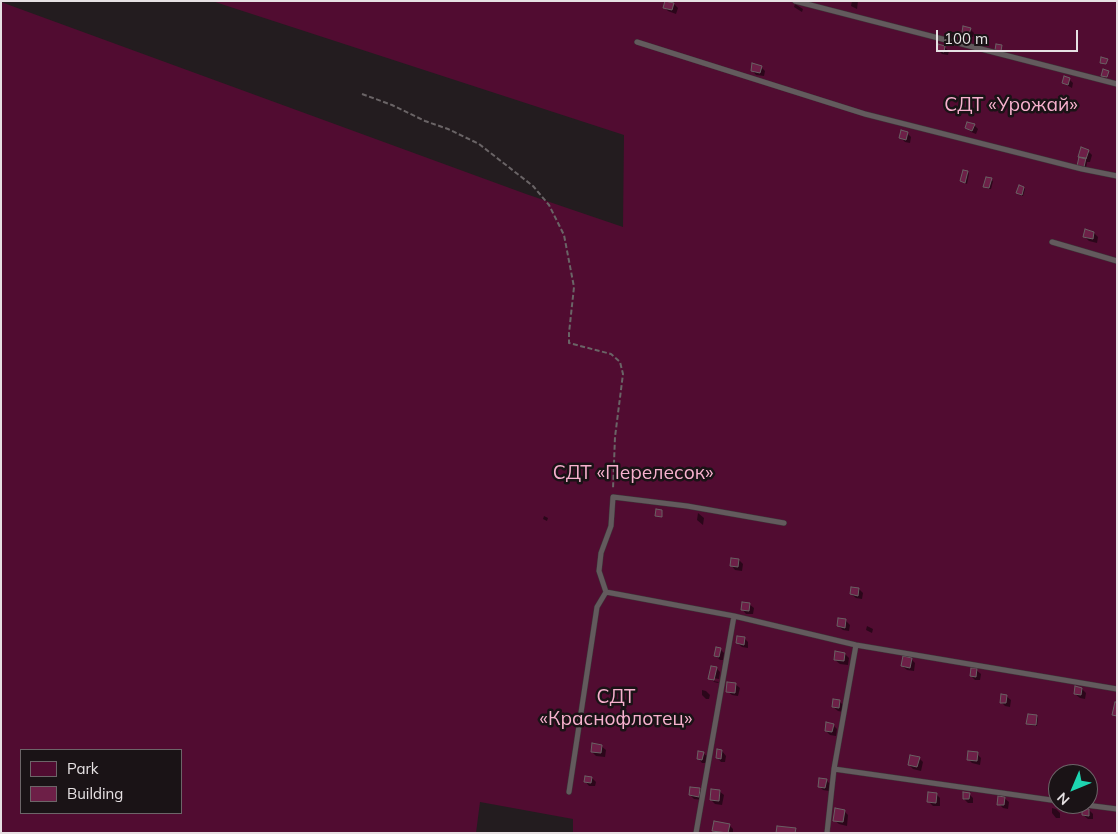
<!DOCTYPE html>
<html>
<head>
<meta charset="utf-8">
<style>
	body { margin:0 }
	#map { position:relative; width:1118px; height:834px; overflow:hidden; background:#231c1f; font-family:Mulish,sans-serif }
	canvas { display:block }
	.frame { position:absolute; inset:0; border:2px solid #e6e1e3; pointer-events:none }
	.legend { position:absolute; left:20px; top:749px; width:162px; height:65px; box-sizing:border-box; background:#1a1316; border:1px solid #6c6568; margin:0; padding:6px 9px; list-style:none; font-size:15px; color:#e6e1e3 }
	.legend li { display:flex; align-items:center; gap:10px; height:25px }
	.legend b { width:25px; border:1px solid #6c6568 }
	.north { position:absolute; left:1048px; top:764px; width:50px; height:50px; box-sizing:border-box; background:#1a1316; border:1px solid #6c6568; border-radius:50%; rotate:225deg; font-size:14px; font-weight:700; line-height:20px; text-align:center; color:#e6e1e3 }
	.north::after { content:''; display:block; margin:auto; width:18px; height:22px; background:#1dd5b1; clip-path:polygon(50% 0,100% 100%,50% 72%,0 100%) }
	.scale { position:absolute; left:936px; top:30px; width:142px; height:22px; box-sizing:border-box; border:2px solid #e6e1e3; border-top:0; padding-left:6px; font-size:15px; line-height:18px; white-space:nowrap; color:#e6e1e3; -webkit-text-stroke:4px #1a1316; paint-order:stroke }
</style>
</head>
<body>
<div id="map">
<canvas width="1118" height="834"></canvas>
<div class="frame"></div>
<ul class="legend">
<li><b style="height:14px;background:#510c31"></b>Park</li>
<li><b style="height:14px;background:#6d1f47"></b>Building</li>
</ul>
<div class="north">N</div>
<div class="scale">100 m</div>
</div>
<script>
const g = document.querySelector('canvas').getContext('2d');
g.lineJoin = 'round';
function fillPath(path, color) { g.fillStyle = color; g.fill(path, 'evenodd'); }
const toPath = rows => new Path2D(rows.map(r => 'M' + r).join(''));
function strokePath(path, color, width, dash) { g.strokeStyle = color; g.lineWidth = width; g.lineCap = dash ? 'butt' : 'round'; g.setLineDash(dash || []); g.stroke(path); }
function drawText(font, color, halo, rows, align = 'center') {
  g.font = font + ' Mulish,sans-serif'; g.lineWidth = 5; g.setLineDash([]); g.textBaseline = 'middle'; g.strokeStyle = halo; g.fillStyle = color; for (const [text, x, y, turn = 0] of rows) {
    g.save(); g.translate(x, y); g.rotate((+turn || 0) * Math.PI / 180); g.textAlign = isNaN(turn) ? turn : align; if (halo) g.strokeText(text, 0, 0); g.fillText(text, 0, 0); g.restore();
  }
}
fillPath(toPath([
	[212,1,1117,1,1117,833,573,833,573,819,480,802,476,833,1,833,1,2,526,194,623,227,624,135],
	[21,750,181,750,181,813,21,813],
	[1058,774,1088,774,1088,804,1058,804]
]), '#510c31');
fillPath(toPath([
	[852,1,858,1,857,9,851,6],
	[666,2,674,4,678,8,676,14,668,11,664,7],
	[795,4,803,9,802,12,794,7],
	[970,29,974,33,973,37,967,36,963,31],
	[944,47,949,51,948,55,942,54,938,50],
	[761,67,765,71,764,76,756,75,752,70],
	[1069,79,1073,83,1072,88,1063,83],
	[974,125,978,129,976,134,971,132,967,128],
	[907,133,911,137,910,143,905,142,901,138],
	[1088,151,1092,155,1090,162,1087,162,1086,168,1080,167],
	[968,172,969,174,967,184,962,181],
	[991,180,993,181,991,189,986,188,985,186],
	[1024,188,1025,189,1023,196,1019,195,1018,193],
	[1094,233,1098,237,1097,243,1089,241,1084,236],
	[698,513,704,518,703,525,697,520],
	[544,516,548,518,547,521,543,519],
	[739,560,743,564,742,571,735,570,731,565],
	[859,589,863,593,862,599,856,598,851,594],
	[749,604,754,608,753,614,746,614,742,609],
	[839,620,846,621,850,625,849,631,843,630,838,626],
	[867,626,873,629,872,633,866,630],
	[744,638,748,642,748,648,742,647,737,643],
	[720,649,724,653,723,660,720,660,716,656],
	[845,654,849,658,848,665,840,664,835,660],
	[911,659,915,663,914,671,907,670,902,666],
	[716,668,720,672,719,679,713,678,713,681,719,682,718,683,714,682,710,678],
	[976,670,981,674,980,680,975,680,971,676],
	[735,684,740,688,738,696,732,695,727,691],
	[1082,689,1086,693,1085,699,1080,698,1075,694],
	[702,690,706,691,710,695,709,699,706,699,702,695],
	[1006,696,1011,700,1010,707,1005,706,1001,702],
	[839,701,843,705,843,712,838,711,833,707],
	[1037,716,1038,718,1037,726,1029,725,1028,723],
	[833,725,837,729,836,736,830,735,826,731],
	[601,746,606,750,605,757,596,756,592,752],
	[718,751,722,751,726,756,725,762,721,762,717,757],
	[703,753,708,757,706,763,702,763,698,758],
	[977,754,981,758,980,765,972,763,968,759],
	[919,758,923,762,921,771,913,769,909,765],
	[592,778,596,782,595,786,589,786,585,781],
	[826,780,830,784,829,791,823,790,819,786],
	[699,789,703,793,703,800,694,799,690,795],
	[719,791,724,795,722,805,715,804,711,800],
	[936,794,940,798,940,806,933,806,929,802],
	[969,794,973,798,973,803,968,803,964,799],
	[1004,798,1009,802,1008,809,1003,808,999,804],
	[1052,808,1056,809,1060,813,1060,818,1056,818,1052,813],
	[1089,810,1093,814,1093,819,1088,819,1083,815],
	[844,811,848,815,847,826,839,824,834,820],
	[729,825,733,829,733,833,715,833,714,831]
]), '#0007');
const building = toPath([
	[665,1,674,3,672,10,663,8,665,1],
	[963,26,971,28,969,34,962,32,963,26],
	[938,44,945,46,944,52,937,50,938,44],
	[996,44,1002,45,1001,51,995,50,996,44],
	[1101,57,1108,59,1106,64,1100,63,1101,57],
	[752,63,762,66,760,73,751,71,752,63],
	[1103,69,1109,71,1107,77,1101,76,1103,69],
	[1064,76,1070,78,1068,85,1062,83,1064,76],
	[967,122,975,124,972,131,965,128,967,122],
	[901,130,908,132,906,140,899,138,901,130],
	[1081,147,1089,150,1086,159,1078,157,1081,147],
	[1079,157,1086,158,1084,167,1077,166,1079,157],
	[963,170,968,171,965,183,960,181,963,170],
	[986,177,992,178,989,188,983,187,986,177],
	[1019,185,1024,187,1022,195,1016,193,1019,185],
	[1085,229,1094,232,1093,239,1083,237,1085,229],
	[656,509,662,510,662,517,655,516,656,509],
	[731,558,739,559,738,567,730,566,731,558],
	[851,587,859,588,858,596,850,594,851,587],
	[742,602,750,603,749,611,741,610,742,602],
	[838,618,846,619,845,628,837,626,838,618],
	[737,636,745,637,744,645,736,643,737,636],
	[716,647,721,648,719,657,714,656,716,647],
	[835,651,845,653,844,661,834,660,835,651],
	[903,656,912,658,910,668,901,666,903,656],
	[711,666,717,667,714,680,708,679,711,666],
	[971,668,977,668,976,677,970,676,971,668],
	[727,682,736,683,735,693,726,692,727,682],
	[1075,686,1082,688,1081,695,1074,694,1075,686],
	[1001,694,1007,695,1006,703,1000,703,1001,694],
	[833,699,840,700,839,708,832,707,833,699],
	[1115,702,1117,702,1117,716,1112,715,1115,702],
	[1028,714,1037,715,1036,725,1026,724,1028,714],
	[826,722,834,724,832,732,825,731,826,722],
	[592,743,602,745,601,753,591,752,592,743],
	[717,749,722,750,721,759,716,758,717,749],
	[698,751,704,752,702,760,697,759,698,751],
	[968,751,978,752,977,761,967,760,968,751],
	[910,755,920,757,917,767,908,765,910,755],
	[1070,765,1085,768,1084,774,1068,774,1070,765],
	[585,776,592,777,591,783,584,782,585,776],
	[819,778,827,779,825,788,818,787,819,778],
	[690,787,700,788,699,797,689,795,690,787],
	[711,789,720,790,719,801,710,800,711,789],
	[928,792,937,793,936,803,927,802,928,792],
	[963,792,970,793,969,799,963,799,963,792],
	[998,796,1005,797,1004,805,997,805,998,796],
	[835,808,845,810,843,822,833,821,835,808],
	[1082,808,1089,809,1089,816,1082,815,1082,808],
	[714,821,730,824,728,833,712,831,714,821],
	[777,826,796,828,795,833,776,833,777,826]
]);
fillPath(building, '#6d1f47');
strokePath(building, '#696063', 1);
const lane = toPath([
	[795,1,1117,84],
	[637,42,865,114,1082,169,1117,176],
	[1052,242,1117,261],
	[784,523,687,506,613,497,611,526,601,553,599,571,606,592,734,616,856,645,1117,689],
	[834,769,1058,801],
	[569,792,597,607,606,592],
	[1078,804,1117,809],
	[696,833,734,616],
	[827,833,834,769,856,645]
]);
strokePath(lane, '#3d3639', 6);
strokePath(toPath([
	[362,94,392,105,425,121,448,129,479,144,533,186,549,205,564,235,574,287,569,333,569,343,611,354,620,362,623,374,615,437,613,489]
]), '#6a6466', 2, [5, 2.5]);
strokePath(lane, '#635a5d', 5);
drawText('19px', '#f7b1ce', '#1a1316', [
	["СДТ «Урожай»",1011,105],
	["СДТ «Перелесок»",633,473],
	["СДТ",616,697],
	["«Краснофлотец»",616,719]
]);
</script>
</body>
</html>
